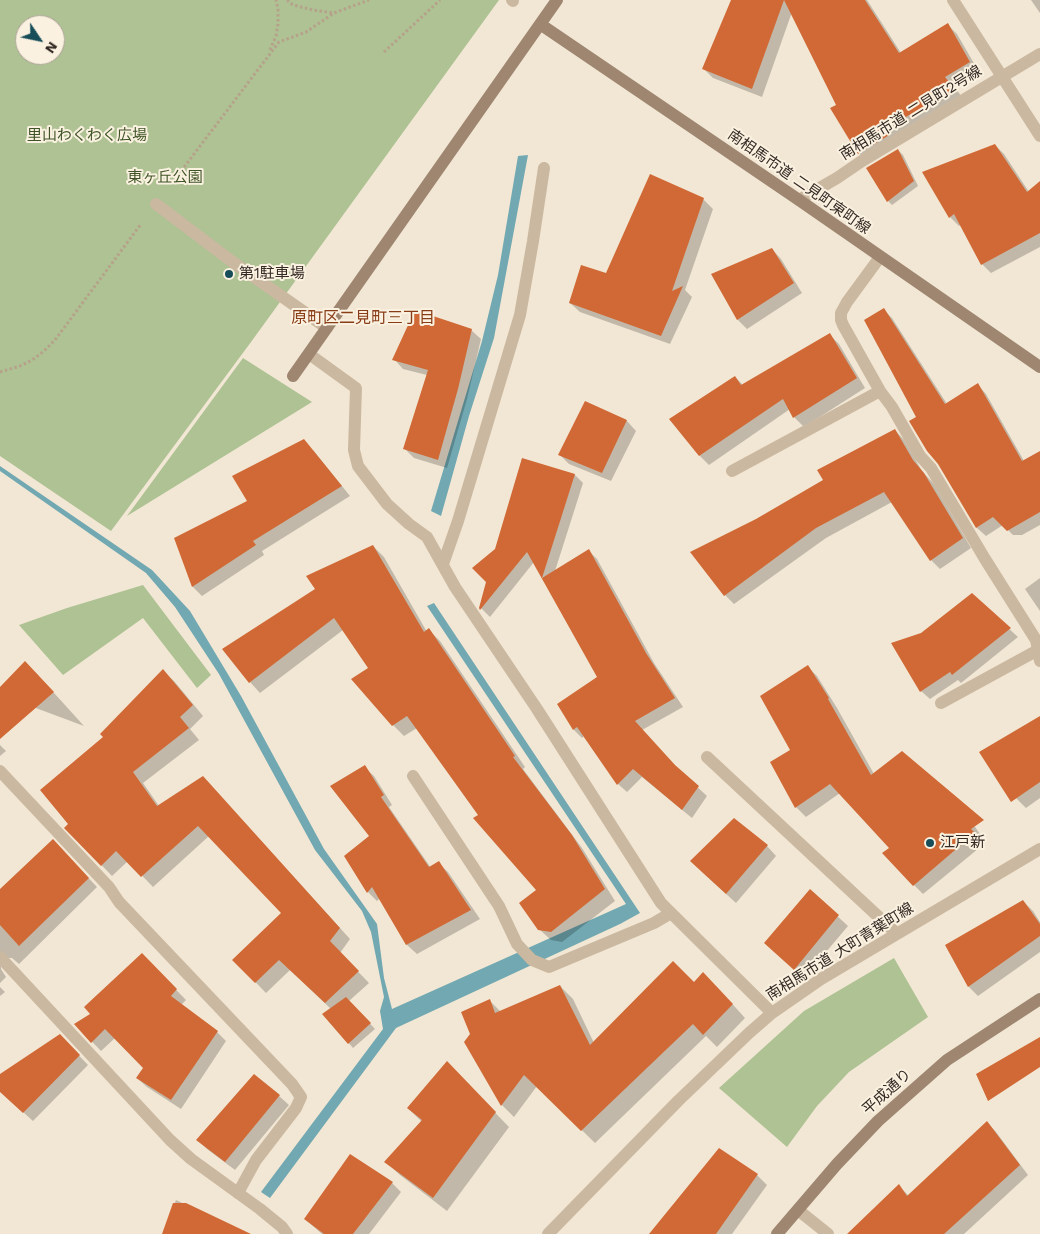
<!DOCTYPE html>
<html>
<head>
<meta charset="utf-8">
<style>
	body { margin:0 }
	#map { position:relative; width:1040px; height:1234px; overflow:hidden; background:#f2e7d4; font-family:"Work Sans",sans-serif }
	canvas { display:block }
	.north { position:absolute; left:15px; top:15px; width:50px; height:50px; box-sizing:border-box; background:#faf1e0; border:1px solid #aba195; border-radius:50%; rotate:124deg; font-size:14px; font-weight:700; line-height:20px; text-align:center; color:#342a24 }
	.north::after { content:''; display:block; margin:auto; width:18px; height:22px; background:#174d58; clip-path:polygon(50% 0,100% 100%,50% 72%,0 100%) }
</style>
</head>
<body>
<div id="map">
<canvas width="1040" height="1234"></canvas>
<div class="north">N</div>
</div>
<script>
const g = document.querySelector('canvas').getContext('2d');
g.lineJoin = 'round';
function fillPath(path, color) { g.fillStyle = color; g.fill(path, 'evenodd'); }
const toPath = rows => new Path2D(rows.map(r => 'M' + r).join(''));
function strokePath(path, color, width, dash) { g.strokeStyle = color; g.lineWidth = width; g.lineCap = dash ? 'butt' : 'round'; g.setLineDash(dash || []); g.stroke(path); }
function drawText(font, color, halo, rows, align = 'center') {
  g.font = font + ' "Work Sans","Noto Sans JP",sans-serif'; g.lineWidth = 4; g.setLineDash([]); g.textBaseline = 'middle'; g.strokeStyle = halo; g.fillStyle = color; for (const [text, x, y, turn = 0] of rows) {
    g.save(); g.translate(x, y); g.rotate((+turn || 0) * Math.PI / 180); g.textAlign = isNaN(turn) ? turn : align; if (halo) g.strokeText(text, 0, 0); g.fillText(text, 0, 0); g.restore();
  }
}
fillPath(toPath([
	[0,0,499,0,251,342,111,531,0,456],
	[25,25,55,25,55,55,25,55],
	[243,358,312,402,127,516],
	[143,585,211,675,197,688,143,618,63,675,19,625,67,608],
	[894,958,928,1017,849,1072,817,1106,787,1147,719,1088,804,1011]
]), '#aec294');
fillPath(toPath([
	[528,155,494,338,469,416,441,516,431,511,482,341,498,275,518,156],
	[0,466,152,570,190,611,241,696,324,849,377,924,384,978,392,1009,626,904,427,606,434,603,640,913,620,924,396,1028,270,1198,261,1192,383,1029,380,1011,384,997,371,932,362,911,315,850,219,674,175,607,146,573,0,471]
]), '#71a8b1');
fillPath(toPath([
	[733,0,867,0,901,53,948,25,957,34,979,72,954,86,964,100,868,163,859,153,837,105,792,12,762,97,713,78,704,69],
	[1031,0,1040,0,1040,13],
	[995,145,1004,154,1029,192,1040,183,1040,247,991,273,982,264,961,225,959,226,950,217],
	[898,150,903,155,918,186,892,205,888,201],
	[703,199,713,209,685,290,692,297,670,344,580,312,570,303],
	[772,249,781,259,802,293,747,329,738,320,712,275],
	[884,310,892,318,947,404,978,385,986,394,1024,461,1040,452,1040,525,1022,535,1013,535,1003,525,986,536,977,528,939,463,918,418],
	[471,330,481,339,467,399,447,468,414,458,404,448,427,375,403,369,394,359],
	[830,335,839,344,865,388,804,427,794,417,790,409,709,465,700,456,671,419,735,377,743,385],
	[586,403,627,421,636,431,611,481,569,464,560,455],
	[895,430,904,440,922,471,934,484,971,548,940,569,931,560,892,502,826,538,734,604,725,595,757,520,824,481],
	[313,450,350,496,262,551,264,555,202,596,193,587,176,538,248,502],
	[522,459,575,475,583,483,555,571,589,551,597,559,654,663,683,707,642,730,679,770,707,796,692,818,642,777,627,792,618,784,584,736,582,738,574,730,559,704,598,677,534,562,490,617,480,607],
	[373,546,384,557,427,632,429,630,440,641,525,767,523,769,582,848,615,901,562,942,551,940,539,929,538,890,479,816,417,728,404,736,393,725,370,669,343,630,260,693,250,682,316,590],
	[1040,578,1040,611,1025,589],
	[972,595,1018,637,961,683,958,680,930,699,921,691,921,634],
	[808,667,817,676,837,708,874,774,958,802,982,837,980,839,984,844,923,894,914,885,891,848,840,793,806,817,796,807,772,763,792,750],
	[163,671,174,681,203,716,190,729,199,740,143,783,159,806,213,788,350,939,340,953,369,983,349,1001,375,1029,353,1048,324,1014,331,1009,290,970,266,993,234,960,283,913,209,836,153,887,128,861,112,876,66,828,99,769],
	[35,672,84,726,9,698,0,689],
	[1040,718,1040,798,1026,808,1016,798],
	[0,745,6,751,0,756],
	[364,767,374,776,392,805,389,807,431,868,438,863,448,872,480,919,417,954,407,945,380,898,377,901,368,892,346,856,371,836],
	[734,819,767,846,776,856,736,903,701,871],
	[61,849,97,887,19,964,12,958,7,958,1,964,1,969,6,977,0,983,0,891],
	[810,891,848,926,804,978,775,952],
	[1023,901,1033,911,1040,922,1040,952,978,996,969,987,946,946],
	[142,955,186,1000,181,1005,217,1032,226,1041,181,1109,147,1087,137,1078,144,1068,115,1038,101,1051,76,1025,92,1014],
	[694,984,716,986,745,1018,717,1047,706,1036,595,1143,537,1086,514,1117,502,1105,465,1043,489,1000,501,1012,560,986,573,999,594,1043],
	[0,987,5,992,0,996],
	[69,1045,88,1065,33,1121,0,1091,0,1075],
	[447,1063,509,1127,447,1211,400,1175,386,1162,422,1122,408,1108],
	[254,1076,279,1096,289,1105,235,1170,207,1149,198,1140],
	[987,1122,996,1132,1028,1175,964,1234,864,1234,899,1186,909,1196],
	[719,1150,757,1175,767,1185,732,1234,656,1234],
	[392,1183,401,1192,369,1234,322,1234,305,1219],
	[176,1200,220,1221,229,1234,163,1234]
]), '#0003');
fillPath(toPath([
	[731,0,784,0,752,89,702,69],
	[784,0,865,0,899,53,948,23,970,62,945,77,956,91,888,126,891,134,858,154,830,108,836,105],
	[995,144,1027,192,1040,181,1040,233,981,265,954,214,949,218,922,172],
	[898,149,914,181,887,202,866,168],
	[650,174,704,198,672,291,683,286,661,336,569,303,581,265,606,273],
	[772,248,794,283,737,320,711,274],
	[884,308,945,404,978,383,1022,461,1040,451,1040,512,1007,531,993,517,976,528,938,464,927,451,909,421,916,417,864,320],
	[415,310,472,329,458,389,438,460,403,449,428,370,392,360],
	[830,333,857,378,793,418,783,399,699,456,669,419,735,376,741,385],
	[585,401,627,420,602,473,558,455],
	[895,429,913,460,924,473,963,538,930,561,884,492,816,528,724,596,690,552,756,519,823,480,817,470],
	[304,439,342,486,253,541,256,545,192,587,174,538,247,501,232,476],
	[522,458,575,474,542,578,589,549,646,653,675,698,635,721,675,765,699,786,682,810,633,769,617,785,577,727,573,730,557,704,597,677,527,552,480,610,479,608,486,582,472,568,495,549],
	[373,545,424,632,429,628,515,756,513,757,572,835,605,889,551,932,538,930,519,903,536,890,473,818,478,815,407,716,392,726,351,679,368,668,334,618,249,683,222,649,315,589,306,576],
	[972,593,1011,628,952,675,950,672,920,692,891,643,921,633],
	[25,661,54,692,0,739,0,687],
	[808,665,829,698,828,699,871,775,902,751,984,820,971,829,975,833,913,886,882,853,889,848,830,784,795,808,770,762,790,750,760,696],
	[163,669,193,705,180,717,189,728,133,772,157,806,203,776,340,928,330,941,359,971,325,1003,279,960,255,983,232,960,281,913,198,826,141,877,116,851,101,866,64,828,68,824,40,790,103,737,100,734],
	[1040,716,1040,782,1011,802,979,752],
	[365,765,384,795,381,797,429,867,439,861,471,910,406,945,372,887,367,893,344,856,369,836,330,786],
	[734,818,768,845,726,894,690,861],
	[53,839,89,878,19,946,0,925,0,889],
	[810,889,839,915,794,970,764,943],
	[1023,900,1040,924,1040,936,968,987,945,945],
	[142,953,177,989,171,996,218,1031,171,1100,136,1078,143,1068,105,1029,91,1043,74,1024,90,1014,84,1007],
	[673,961,694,982,703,972,733,1004,703,1035,693,1024,581,1131,524,1075,501,1106,464,1042,470,1034,461,1012,490,999,495,1013,560,985,590,1045],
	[346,997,371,1023,348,1044,322,1014],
	[60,1034,80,1055,23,1113,0,1092,0,1074],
	[1040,1037,1040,1067,988,1101,976,1074],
	[447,1061,496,1112,433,1198,384,1162,422,1120,407,1108],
	[254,1074,280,1095,225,1162,196,1140],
	[987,1121,1020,1165,944,1234,847,1234,899,1184,907,1196],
	[719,1148,758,1174,716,1234,649,1234],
	[350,1154,393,1182,353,1234,324,1234,304,1219],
	[173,1203,186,1203,251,1234,162,1234]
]), '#d06935');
strokePath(toPath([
	[287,0,293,5,313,10,334,13],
	[270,50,276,36,278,24,278,9,276,0],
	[384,52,440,0],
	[172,183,279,42,306,32,334,13,369,0],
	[0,372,20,366,32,360,44,351,55,340,141,224]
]), '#b6a18a', 3, [2.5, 2.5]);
strokePath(toPath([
	[156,204,234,263,327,328],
	[880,257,847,302,841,313,841,320,843,325,880,391,892,407,920,456,931,468,985,559,1036,640,1038,650,941,703],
	[732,471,880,391],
	[443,564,458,521,520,315,533,241,544,168],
	[0,771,109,887,119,902,292,1084,301,1097,296,1108,256,1160,238,1193]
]), '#cbb8a0', 12);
strokePath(toPath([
	[512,0,513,1],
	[953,0,1040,136],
	[799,200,837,178,862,161,1040,54],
	[309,354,356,388,354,450,358,466,387,504,409,524,427,537,455,587,537,709,661,903,772,1013],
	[1038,650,1040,661],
	[707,757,897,934],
	[413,776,499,906,517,944,532,960,549,967,654,923,671,913],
	[0,957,170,1140,191,1159,260,1209,282,1227,287,1234],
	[798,1210,828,1234],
	[548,1234,678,1101,749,1033,772,1013,821,979,1040,849]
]), '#cbb8a0', 12);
strokePath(toPath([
	[540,24,799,200,1040,367],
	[293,376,557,0],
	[777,1234,837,1164,878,1121,947,1060,1040,999]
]), '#9e8671', 12);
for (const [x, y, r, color] of [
	[229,274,5,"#174d58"],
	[930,843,5,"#174d58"]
]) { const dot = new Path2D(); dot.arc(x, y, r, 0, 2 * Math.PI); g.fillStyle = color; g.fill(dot); strokePath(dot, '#faf1e0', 2); }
drawText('15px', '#342a24', '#faf1e0', [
	["南相馬市道 二見町2号線",911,113,-32],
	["南相馬市道 二見町東町線",799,182,35],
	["南相馬市道 大町青葉町線",840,952,-32],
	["平成通り",887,1092,-42]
]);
drawText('15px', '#3f5426', '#faf1e0', [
	["里山わくわく広場",87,136],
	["東ヶ丘公園",165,178]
]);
drawText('15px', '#342a24', '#faf1e0', [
	["第1駐車場",239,274],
	["江戸新",940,843]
], 'left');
drawText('16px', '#893d17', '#faf1e0', [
	["原町区二見町三丁目",363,318]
]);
</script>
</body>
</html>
